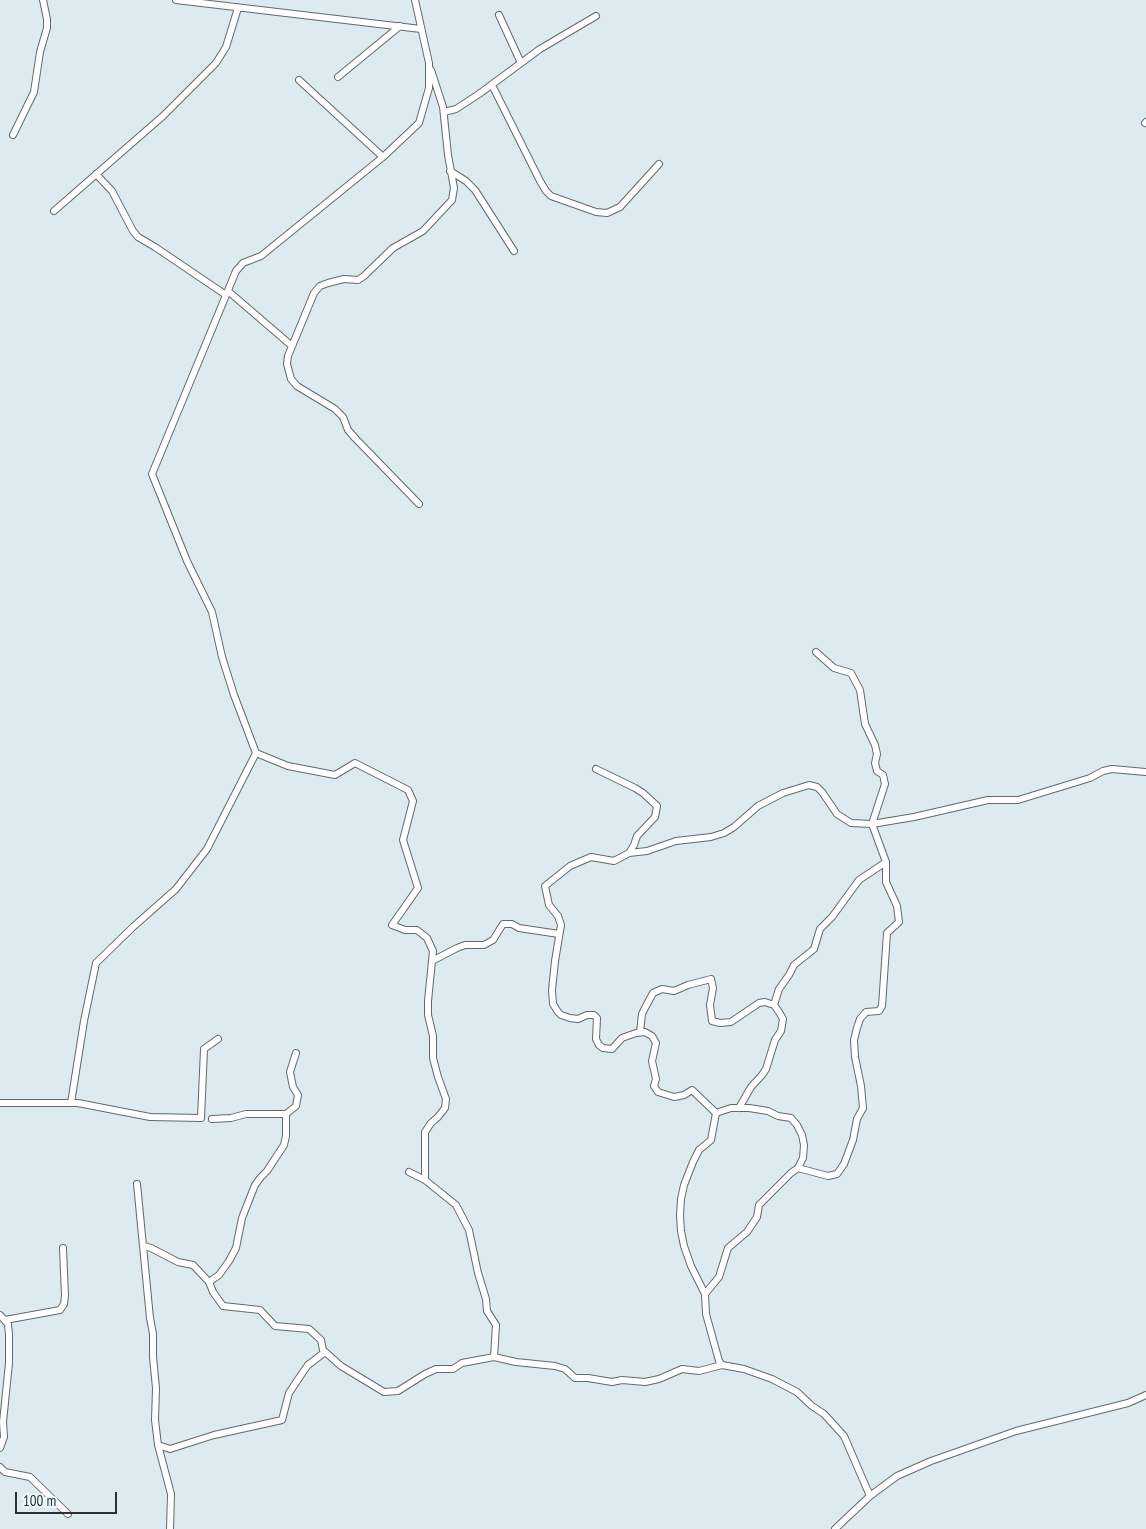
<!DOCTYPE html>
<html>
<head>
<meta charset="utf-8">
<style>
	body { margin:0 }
	#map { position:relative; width:1146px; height:1529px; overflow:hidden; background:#ddebf0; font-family:"PT Sans Narrow",sans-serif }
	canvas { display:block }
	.scale { position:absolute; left:15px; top:1492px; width:102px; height:22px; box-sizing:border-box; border:2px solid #2c3133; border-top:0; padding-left:6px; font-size:15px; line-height:18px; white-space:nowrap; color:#2c3133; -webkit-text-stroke:4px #eaf8fe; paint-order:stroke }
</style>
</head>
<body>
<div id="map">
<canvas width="1146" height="1529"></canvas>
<div class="scale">100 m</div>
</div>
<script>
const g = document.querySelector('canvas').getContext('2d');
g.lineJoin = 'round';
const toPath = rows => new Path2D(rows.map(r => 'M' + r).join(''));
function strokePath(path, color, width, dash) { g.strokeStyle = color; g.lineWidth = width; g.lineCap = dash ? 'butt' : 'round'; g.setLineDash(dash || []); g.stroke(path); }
const street = toPath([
	[176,0,421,29],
	[499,15,521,63],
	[338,77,400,26],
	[299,80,383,157],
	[492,85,540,181,546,191,551,196,596,212,607,213,620,207,659,164],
	[444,112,456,109,479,94,540,49,596,16],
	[1145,123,1146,122],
	[13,135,34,92,40,52,47,28,47,19,43,0],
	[450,171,466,181,475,190,514,251],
	[96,174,112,191,133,231,138,237,155,247,226,295],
	[54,211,163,116,216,63,226,47,238,8],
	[228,291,292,346],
	[419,504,355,438,348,430,343,417,335,409,297,386,291,379,287,364,288,356,314,293,320,286,328,283,344,279,358,280,364,276,393,248,423,231,452,200,454,188,448,155,443,107,431,70],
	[256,753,234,695,222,657,212,612,187,561,152,474,236,271,243,263,261,256,383,157,419,123,429,88,429,63,415,0],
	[596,769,635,788,643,793,657,806,655,817,637,836,634,845,629,853],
	[432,961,457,948,465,945,484,945,493,940,503,924,512,924,519,928,559,934],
	[774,1005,779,989,789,975,794,965,814,949,820,929,832,917,859,880,886,862],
	[640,1032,642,1014,646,1006,653,993,662,989,674,991,688,985,711,979,713,988,710,1005,712,1021,720,1023,731,1022,759,1003,765,1002,774,1005,779,1012,783,1019,781,1031,775,1040,766,1069,762,1075,751,1087,739,1108],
	[0,1103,78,1103,150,1117,201,1118,204,1049,218,1039],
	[71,1103,84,1021,96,963,133,927,176,889,207,849,256,753,288,766,335,775,355,763,408,790,413,801,403,840,418,888,392,925,405,930,417,930,427,938,433,951,428,1001,428,1015,433,1036,433,1058,438,1077,446,1099,445,1108,438,1117,431,1123,425,1132,425,1180],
	[212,1119,231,1118,246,1114,286,1114],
	[798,1168,828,1176,837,1174,844,1164,853,1140,857,1119,863,1108,861,1086,855,1057,854,1040,857,1028,860,1019,866,1012,879,1011,882,1006,887,933,899,922,897,906,886,882,886,862,872,824,885,784,883,775,877,771,875,763,877,754,875,745,865,724,860,690,851,673,834,668,816,652],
	[409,1172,425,1180,456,1205,469,1230,478,1273,486,1299,487,1311,496,1325,494,1357],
	[137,1184,150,1318,153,1334,153,1357,156,1388,155,1420,158,1445,171,1494,170,1529],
	[144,1246,151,1248,178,1262,193,1265,209,1282,213,1292,223,1306,260,1310,275,1326,309,1329,321,1340,323,1350,341,1366,384,1392,398,1391,425,1374,436,1369,453,1369,462,1363,494,1357,516,1362,555,1366,565,1369,575,1378,588,1378,612,1382,622,1380,645,1382,659,1379,682,1369,699,1371,722,1365],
	[209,1282,219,1275,229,1261,236,1248,242,1218,255,1185,261,1177,267,1171,284,1145,286,1136,286,1114,296,1106,298,1095,293,1087,290,1072,296,1053],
	[705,1294,719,1277,728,1248,747,1232,757,1217,759,1205,791,1173,798,1168,803,1158,804,1145,802,1135,797,1125,791,1118,778,1116,768,1111,749,1108,731,1108,716,1113],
	[0,1315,8,1324,9,1335,9,1363,3,1422,4,1437,0,1448],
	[5,1320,60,1310,64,1304,65,1296,63,1248],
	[158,1445,170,1449,214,1435,282,1420,289,1393,303,1372,308,1365,325,1352],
	[0,1467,5,1472,30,1477,68,1514],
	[870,1496,844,1436,824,1414,812,1406,797,1392,772,1379,744,1369,722,1365,719,1361,706,1314,705,1294,691,1266,684,1246,681,1231,680,1215,681,1199,684,1185,693,1162,699,1150,711,1140,716,1113,692,1090,684,1095,674,1097,658,1092,654,1086,656,1079,652,1061,656,1043,652,1036,645,1032,636,1033,622,1038,612,1049,603,1048,599,1045,596,1039,597,1018,594,1015,587,1015,578,1019,570,1018,561,1015,558,1012,553,1004,552,990,555,961,561,925,558,916,549,905,545,886,570,866,591,857,614,861,629,853,647,851,676,841,711,837,724,833,734,827,758,806,783,793,809,785,817,787,822,792,837,814,851,823,872,824,914,817,988,800,1018,800,1090,778,1103,771,1112,769,1146,772],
	[835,1529,870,1496,897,1476,931,1461,1016,1431,1128,1403,1146,1395]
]);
strokePath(street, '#5e6a6f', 8);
strokePath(street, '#fff', 6);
</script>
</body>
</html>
